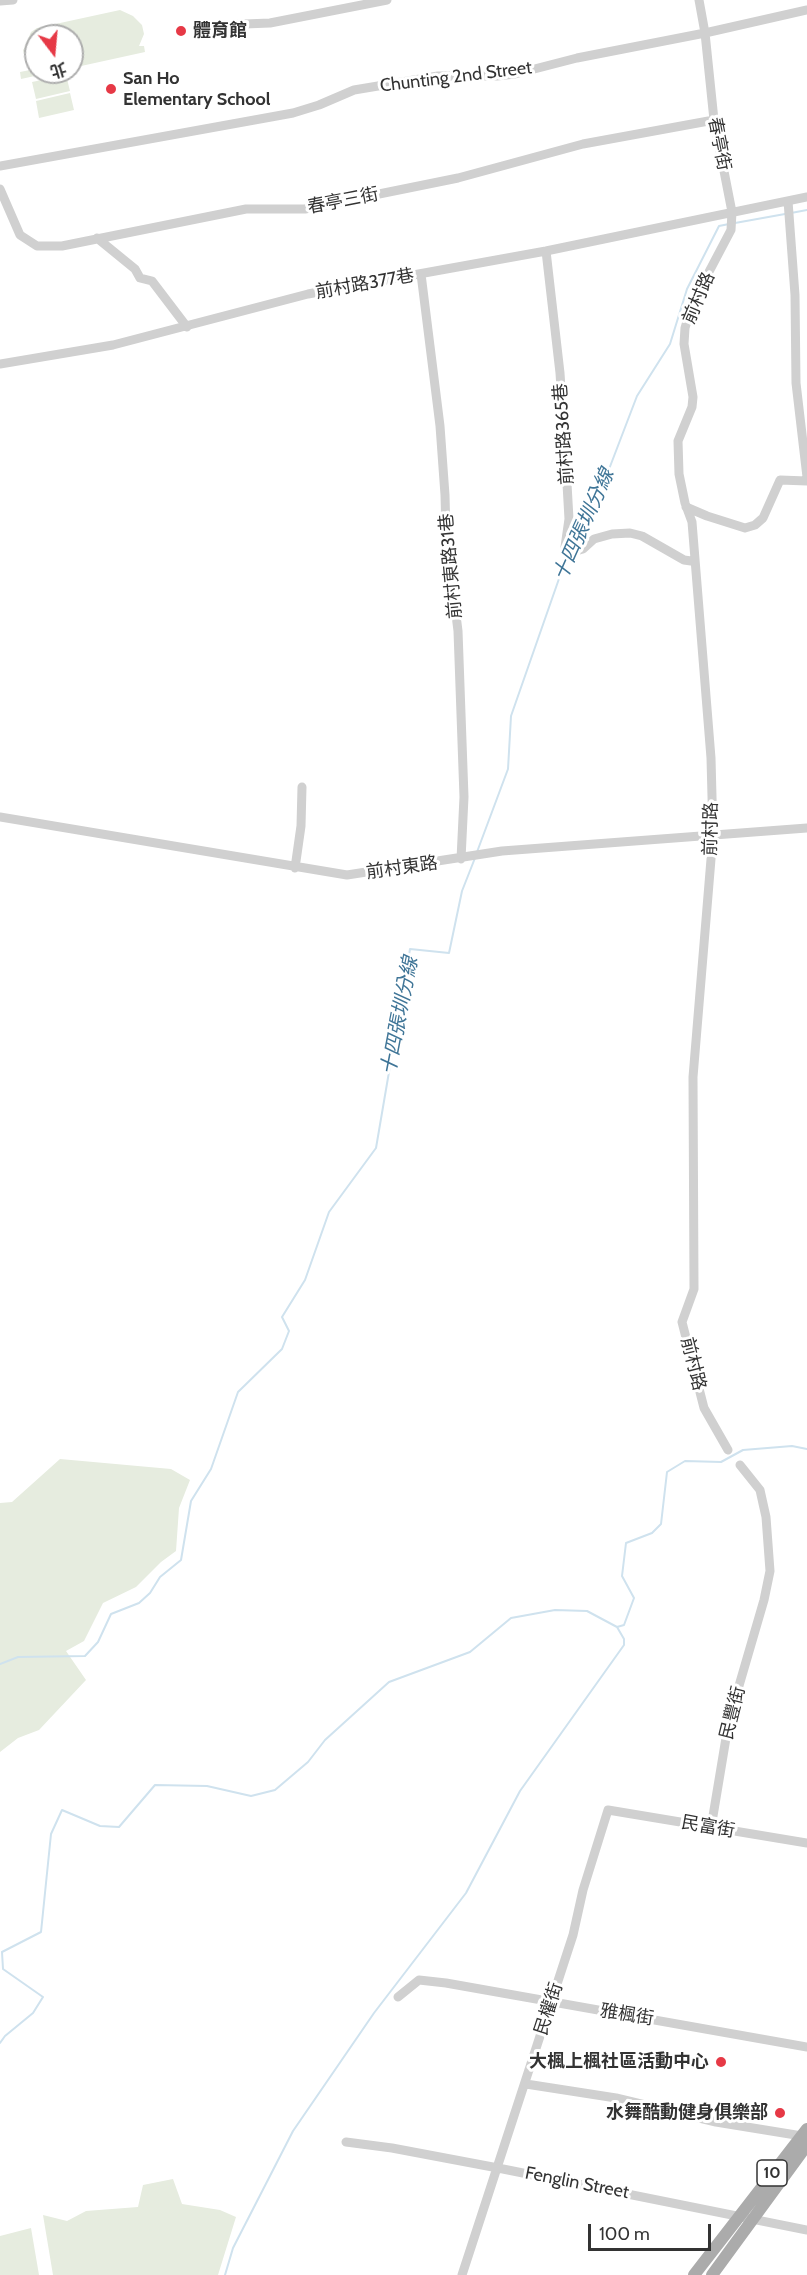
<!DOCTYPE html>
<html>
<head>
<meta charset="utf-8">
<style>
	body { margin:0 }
	#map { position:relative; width:807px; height:2275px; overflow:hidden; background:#fff; font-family:Cabin,"Noto Sans TC",sans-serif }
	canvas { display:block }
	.north { position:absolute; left:24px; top:24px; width:60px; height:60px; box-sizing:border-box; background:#fff; border:2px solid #adadad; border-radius:50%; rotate:164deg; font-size:16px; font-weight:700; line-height:24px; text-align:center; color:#333 }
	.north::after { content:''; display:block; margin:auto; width:21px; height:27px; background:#e63946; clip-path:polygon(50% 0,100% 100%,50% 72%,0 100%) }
	.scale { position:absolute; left:588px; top:2224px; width:123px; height:27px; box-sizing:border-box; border:3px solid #333; border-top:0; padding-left:8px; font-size:18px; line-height:21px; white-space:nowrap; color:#333; -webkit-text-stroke:4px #fff; paint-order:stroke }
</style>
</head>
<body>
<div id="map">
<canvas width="807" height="2275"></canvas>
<div class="north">北</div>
<div class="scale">100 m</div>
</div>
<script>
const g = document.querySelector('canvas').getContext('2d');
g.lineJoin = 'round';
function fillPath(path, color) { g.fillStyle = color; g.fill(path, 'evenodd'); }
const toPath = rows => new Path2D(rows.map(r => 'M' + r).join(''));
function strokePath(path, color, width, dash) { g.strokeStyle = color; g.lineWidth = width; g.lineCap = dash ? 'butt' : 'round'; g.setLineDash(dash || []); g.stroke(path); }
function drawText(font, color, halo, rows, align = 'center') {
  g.font = font + ' Cabin,"Noto Sans TC",sans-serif'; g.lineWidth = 6; g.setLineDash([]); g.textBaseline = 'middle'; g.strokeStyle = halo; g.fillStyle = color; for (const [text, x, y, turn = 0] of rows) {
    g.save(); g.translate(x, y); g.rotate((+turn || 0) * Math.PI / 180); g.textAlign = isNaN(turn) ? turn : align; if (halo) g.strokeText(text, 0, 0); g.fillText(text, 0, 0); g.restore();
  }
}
fillPath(toPath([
	[120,10,133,16,142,25,144,34,139,46,144,46,145,52,72,68,72,36,36,36,36,72,53,72,21,79,20,72,35,69,28,61,23,51,31,32,37,28],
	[66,75,70,91,36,99,32,82],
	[70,93,74,110,39,118,36,101],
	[60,1459,171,1469,190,1480,179,1508,176,1551,161,1562,136,1587,103,1603,84,1641,66,1651,86,1680,39,1730,18,1738,0,1752,0,1503,12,1502],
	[173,2179,182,2204,220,2210,236,2217,218,2275,53,2275,43,2215,67,2221,86,2211,138,2207,143,2185],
	[31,2228,39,2275,0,2275,0,2236]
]), '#e6ecdf');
strokePath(toPath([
	[791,213,807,210],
	[735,223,785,214],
	[570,547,579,526,598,498,637,396,670,344,687,289,719,226,729,224],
	[477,852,508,769,511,716,568,553],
	[0,1664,18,1657,85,1656,98,1642,111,1614,139,1603,150,1593,160,1577,181,1560,191,1501,211,1469,238,1392,282,1349,289,1331,282,1317,305,1280,329,1212,376,1148,410,949,449,953,462,891,475,858],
	[0,2043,5,2036,33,2013,43,1997,3,1969,2,1952,41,1932,51,1834,62,1810,100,1826,119,1827,155,1785,207,1786,251,1796,275,1790,308,1762,325,1740,389,1682,470,1652,511,1618,555,1610,587,1611,617,1627,624,1625,634,1598,622,1576,626,1543,652,1533,661,1524,667,1472,685,1461,721,1462,743,1450,792,1446,807,1449],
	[225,2275,233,2248,293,2131,374,2013,466,1893,520,1791,624,1645,624,1639,617,1627]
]), '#cfe2ee', 2);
strokePath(toPath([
	[699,0,705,33,714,120,732,212,731,230,692,304,685,328,684,344,693,397,692,407,678,441,679,474,685,503,692,522,711,758,713,835,693,1077,694,1289,682,1322,704,1408,728,1450],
	[0,1,13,0],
	[219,25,270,23,387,0],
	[0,166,293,113,319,105,354,90,438,76,497,76,515,74,577,58,705,33,807,10],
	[0,189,20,235,37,246,62,246,246,209,305,209,458,178,583,144,714,120],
	[788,201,795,295,796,383,807,477],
	[97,238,135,269,140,278,152,281,187,327],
	[546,251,560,373,566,466,569,519,565,547,576,551,583,549,594,539,612,534,630,533,642,536,684,560,691,561,695,559],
	[421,274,440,426,445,495,446,534,458,631,464,797,461,859],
	[0,364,113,345,308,294,546,251,807,197],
	[686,507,707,516,745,528,755,525,763,518,780,480,807,481],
	[0,817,347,875,502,851,807,828],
	[295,868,301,826,302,787],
	[711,1828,729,1720,764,1600,770,1571,766,1517,760,1490,740,1465],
	[398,1997,419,1980,446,1983,807,2047],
	[526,2084,616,2098,716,2122,802,2136],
	[346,2142,392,2148,498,2168,807,2230],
	[462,2275,573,1935,583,1890,608,1810,807,1843]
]), '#d0d0d0', 9);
strokePath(toPath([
	[694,2275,807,2129],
	[712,2275,807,2145]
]), '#ababab', 12);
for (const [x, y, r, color] of [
	[181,31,6,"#e63946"],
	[111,89,6,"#e63946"],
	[721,2062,6,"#e63946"],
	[780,2113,6,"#e63946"]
]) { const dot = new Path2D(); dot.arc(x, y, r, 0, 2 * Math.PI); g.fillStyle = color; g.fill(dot); strokePath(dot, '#fff', 2); }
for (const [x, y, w] of [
	[772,2173,30]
]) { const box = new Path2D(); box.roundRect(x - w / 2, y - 13, w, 26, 4.5); g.fillStyle = '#fff'; g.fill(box); strokePath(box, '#333', 1.5); }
drawText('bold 16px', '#333', null, [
	["10",772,2173]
]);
drawText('bold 18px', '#333', '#fff', [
	["體育館",193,31],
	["San Ho",123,79],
	["Elementary School",123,100],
	["大楓上楓社區活動中心",709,2062,"right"],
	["水舞酷動健身俱樂部",768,2113,"right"]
], 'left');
drawText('18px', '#333', '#fff', [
	["Chunting 2nd Street",456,77,-7],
	["春亭街",719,144,79],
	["春亭三街",343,201,-11],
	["前村路377巷",365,284,-10],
	["前村路",699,298,-67],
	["前村路365巷",564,434,-94],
	["前村東路31巷",451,566,-95],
	["前村路",711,829,-89],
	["前村東路",402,868,-8],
	["前村路",693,1364,76],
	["民豐街",733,1713,-76],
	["民富街",708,1827,10],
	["民權街",549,2009,-72],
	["雅楓街",627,2015,9],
	["Fenglin Street",577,2183,11]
]);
drawText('italic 20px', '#3f7597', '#fff', [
	["十四張圳分線",584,525,-66],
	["十四張圳分線",400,1016,-79]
]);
</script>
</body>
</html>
